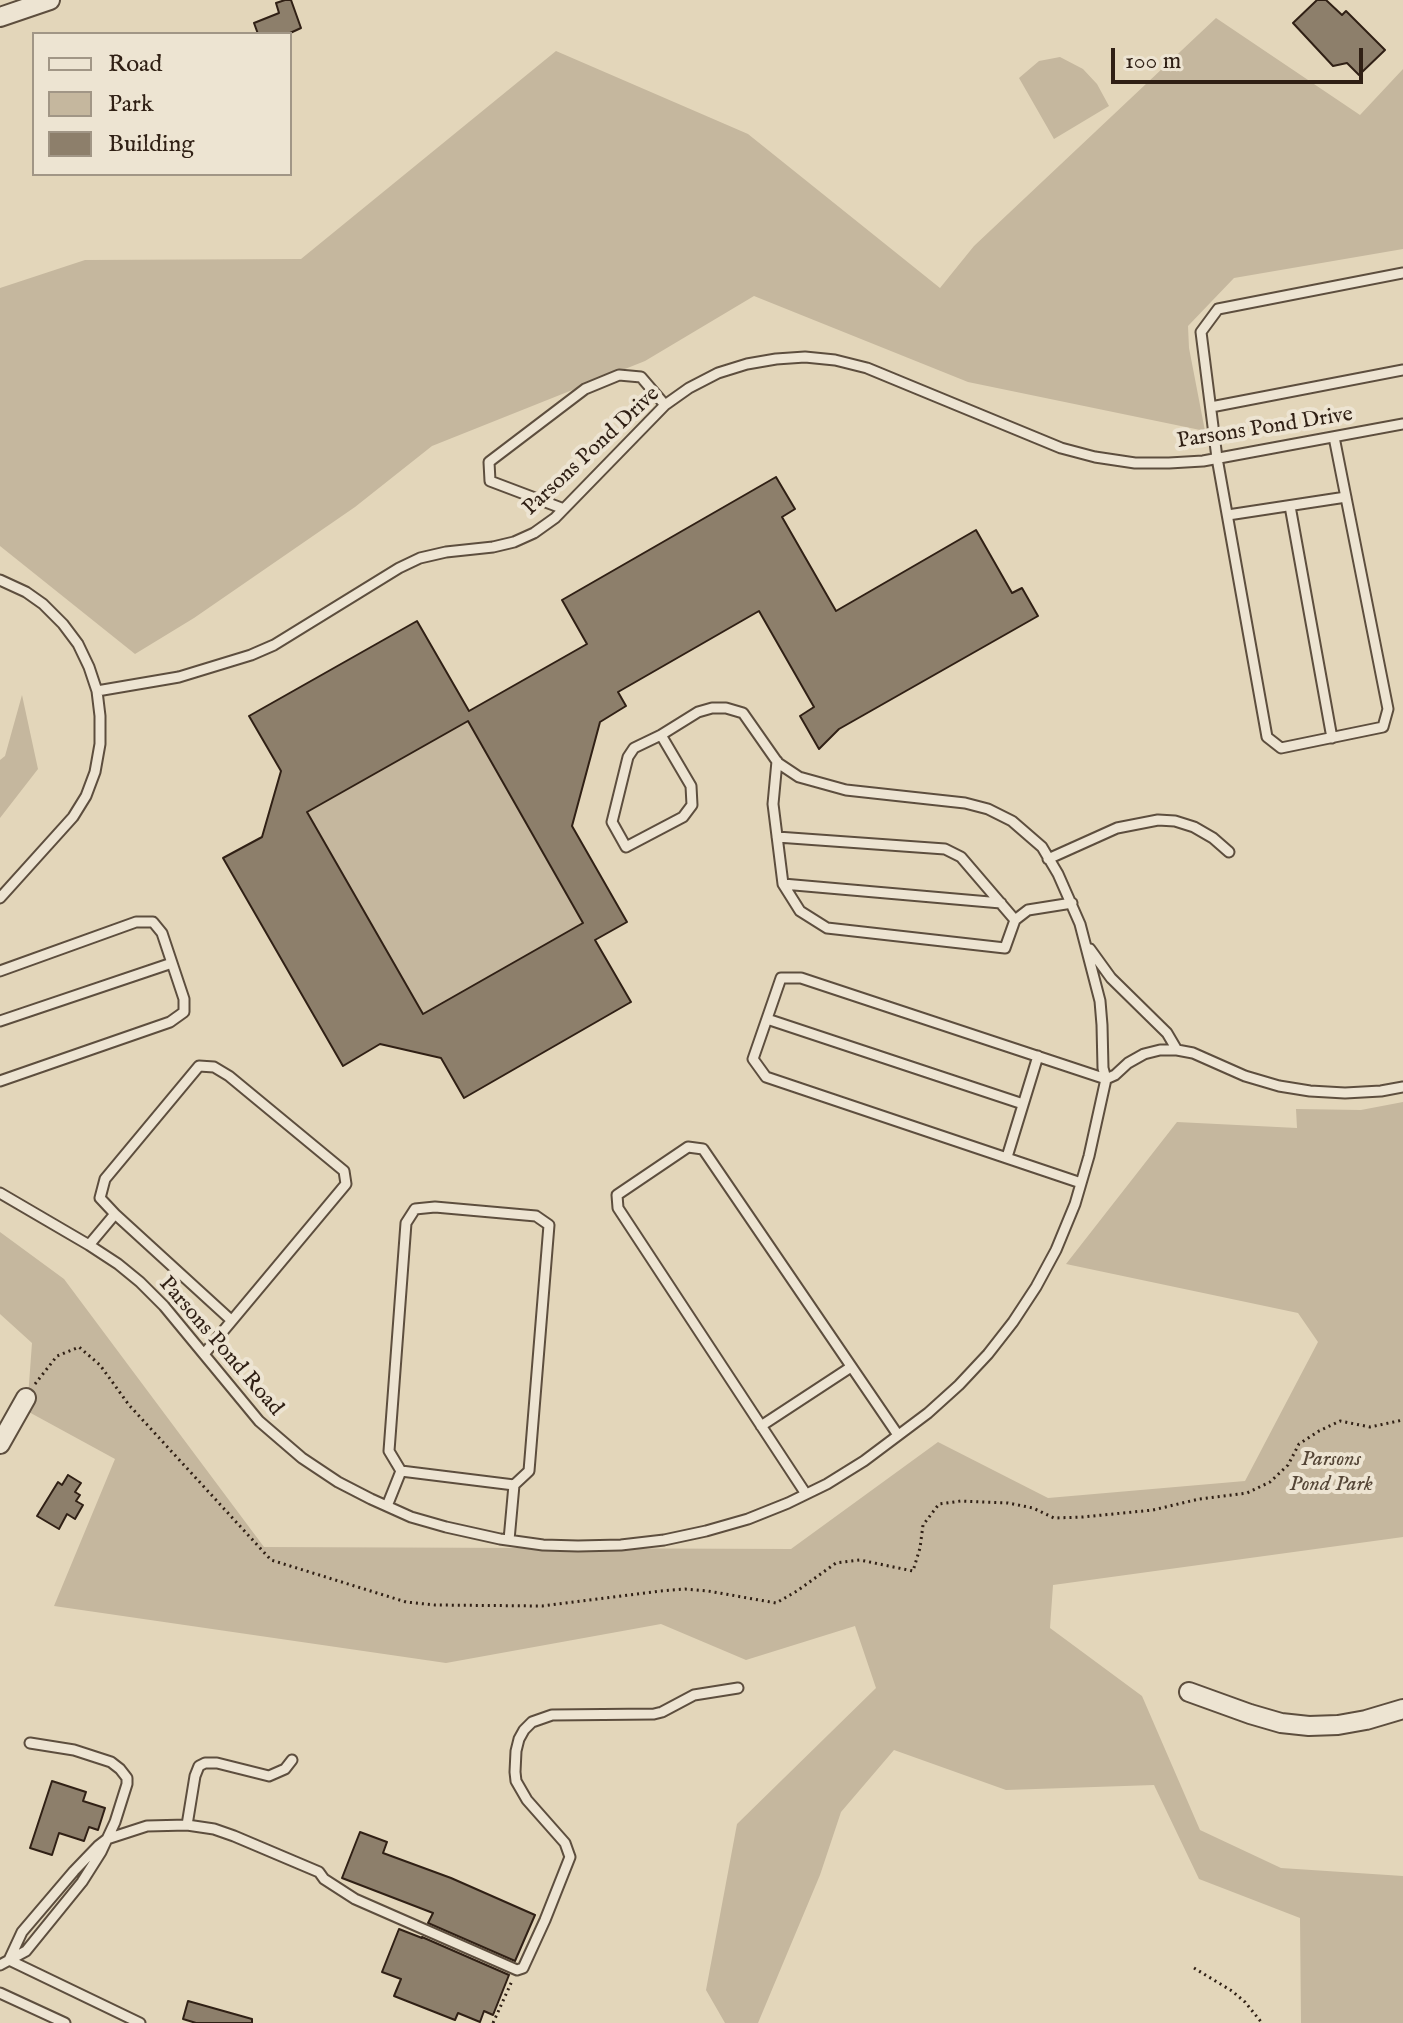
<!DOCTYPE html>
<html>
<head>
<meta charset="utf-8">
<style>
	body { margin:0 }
	#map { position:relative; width:1403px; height:2023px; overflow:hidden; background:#e3d6ba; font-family:"IM FELL English",serif }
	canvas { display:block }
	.legend { position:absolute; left:32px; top:32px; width:260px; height:144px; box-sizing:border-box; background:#ede4d2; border:2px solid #a19686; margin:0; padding:10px 14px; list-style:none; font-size:24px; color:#302015 }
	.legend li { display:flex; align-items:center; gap:16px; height:40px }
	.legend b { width:40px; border:2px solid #a19686 }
	.scale { position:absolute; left:1111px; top:48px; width:252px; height:36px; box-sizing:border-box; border:4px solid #302015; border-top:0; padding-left:10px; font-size:24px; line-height:28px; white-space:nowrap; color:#302015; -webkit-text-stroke:6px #ede4d2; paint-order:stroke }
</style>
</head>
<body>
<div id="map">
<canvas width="1403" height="2023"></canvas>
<ul class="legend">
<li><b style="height:10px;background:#ede4d2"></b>Road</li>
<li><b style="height:22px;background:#c5b79e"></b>Park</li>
<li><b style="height:22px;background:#8d7f6b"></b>Building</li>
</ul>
<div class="scale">100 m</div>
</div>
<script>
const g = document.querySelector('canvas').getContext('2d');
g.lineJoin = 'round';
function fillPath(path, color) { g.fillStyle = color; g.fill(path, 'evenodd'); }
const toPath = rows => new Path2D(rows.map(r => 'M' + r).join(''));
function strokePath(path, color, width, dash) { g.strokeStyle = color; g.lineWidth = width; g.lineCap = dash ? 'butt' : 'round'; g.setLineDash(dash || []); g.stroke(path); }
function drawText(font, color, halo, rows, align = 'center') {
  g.font = font + ' "IM FELL English",serif'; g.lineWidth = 8; g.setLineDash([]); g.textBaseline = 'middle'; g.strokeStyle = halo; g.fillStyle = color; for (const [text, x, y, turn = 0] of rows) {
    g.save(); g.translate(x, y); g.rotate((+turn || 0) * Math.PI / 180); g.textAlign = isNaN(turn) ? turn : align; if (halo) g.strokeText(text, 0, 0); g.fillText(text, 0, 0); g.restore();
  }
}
fillPath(toPath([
	[1216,18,1360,115,1403,69,1403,249,1234,278,1188,326,1189,348,1205,431,968,382,754,296,645,361,432,446,355,507,194,618,135,654,0,546,0,288,85,260,301,259,556,51,748,134,940,288,974,246],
	[1060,57,1083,69,1097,84,1109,106,1054,139,1019,78,1039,61],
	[22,695,38,769,0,818,0,760,5,756],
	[468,721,583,923,423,1014,307,812],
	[1403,1102,1403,1537,1053,1585,1050,1628,1142,1696,1200,1830,1281,1868,1403,1876,1403,2023,1301,2023,1300,1918,1199,1879,1154,1785,1006,1790,894,1750,841,1812,820,1875,758,2023,725,2023,706,1990,737,1824,876,1688,855,1626,746,1660,661,1624,446,1663,54,1606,115,1459,27,1411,32,1343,0,1314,0,1232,64,1279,264,1547,791,1549,938,1442,1048,1498,1245,1481,1318,1342,1298,1313,1066,1264,1177,1122,1297,1128,1296,1109,1361,1110]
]), '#c5b79e');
const building = toPath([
	[285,0,291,0,301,28,288,34,258,34,254,23,279,13,276,3,285,0],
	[1317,0,1326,0,1342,15,1346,11,1385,50,1359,75,1347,63,1333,66,1293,23,1317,0],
	[776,477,795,509,782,517,836,611,976,530,1012,593,1022,588,1038,616,839,729,819,749,800,716,814,707,759,611,618,692,626,706,600,722,572,826,627,922,595,940,631,1002,464,1098,441,1058,380,1044,343,1066,223,858,262,837,281,771,249,716,417,621,469,711,587,644,562,600,776,477],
	[468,721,583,923,423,1014,307,812,468,721],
	[68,1475,81,1483,75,1492,80,1495,76,1501,83,1505,75,1519,67,1514,59,1529,37,1516,58,1482,62,1485,68,1475],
	[52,1781,86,1792,83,1801,105,1808,98,1830,89,1827,84,1841,59,1833,52,1855,30,1848,52,1781],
	[360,1832,387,1842,383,1853,451,1878,535,1915,515,1961,428,1923,433,1913,342,1878,360,1832],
	[399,1929,422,1938,422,1937,509,1975,493,2015,484,2011,480,2022,458,2013,455,2020,394,1996,401,1979,382,1972,399,1929],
	[188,2001,252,2019,252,2023,196,2023,183,2019,188,2001]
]);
fillPath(building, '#8d7f6b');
strokePath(building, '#302015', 2);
const service = toPath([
	[1211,407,1403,370],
	[1334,437,1388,709,1383,727,1281,748,1267,737,1217,458,1201,332,1218,309,1403,273],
	[1290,506,1332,738],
	[564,509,490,481,489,462,585,389,619,375,641,377,665,405],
	[1228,515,1346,497],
	[0,580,26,592,43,604,63,624,78,644,89,667,97,691,100,716,100,744,95,772,86,796,73,817,0,898],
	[97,691,179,677,251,655,274,645,399,568,420,558,446,552,493,547,514,542,534,533,555,518,665,405,689,388,718,373,747,364,776,359,805,357,835,360,867,368,1061,448,1095,457,1135,463,1169,463,1203,461,1403,424],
	[661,735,691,786,692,805,683,817,626,847,612,822,628,757,634,748,661,735,698,712,712,708,726,708,743,713,778,763,799,777,846,790,965,803,988,809,1012,821,1042,847,1058,874,1080,924,1100,1001,1102,1025,1103,1068,1106,1079],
	[777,761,773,804,783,884,800,911,827,928,1005,948,1015,920,1028,910,1072,903],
	[777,837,945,849,961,857,1015,920],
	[1048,859,1117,828,1158,820,1175,821,1194,827,1213,838,1229,852],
	[783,884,1001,903],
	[1090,949,1111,978,1167,1033,1177,1050],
	[0,971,136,922,153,922,162,933,184,999,184,1012,170,1022,0,1081],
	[767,1019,1023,1104],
	[0,1021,172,963],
	[1007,1157,1038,1056],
	[1081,1183,766,1077,753,1059,781,978,801,978,1106,1079],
	[0,1193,89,1245,118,1264,140,1282,164,1306,259,1421,302,1458,338,1482,371,1499,411,1517,446,1527,500,1539,543,1545,578,1546,621,1545,664,1540,706,1531,748,1519,788,1503,827,1484,864,1461,928,1413,959,1385,988,1354,1013,1322,1036,1287,1056,1250,1075,1204,1089,1156,1106,1079,1115,1075,1128,1063,1144,1054,1160,1050,1177,1050,1193,1053,1245,1076,1279,1086,1310,1091,1345,1093,1381,1091,1403,1087],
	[115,1214,231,1320],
	[89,1245,115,1214,100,1198,105,1179,199,1066,214,1067,229,1076,344,1171,346,1184,204,1354],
	[761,1426,851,1367],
	[401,1471,389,1451,406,1223,415,1209,435,1207,536,1216,549,1225,529,1471,514,1485,509,1540],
	[401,1471,514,1485],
	[806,1494,618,1208,617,1195,688,1147,703,1149,898,1435],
	[387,1506,401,1471],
	[187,1825,195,1776,199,1766,205,1763,217,1763,269,1776,285,1769,292,1760],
	[9,1960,22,1932,74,1871,98,1846,107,1839,147,1826,187,1825,214,1829,234,1836,319,1872,324,1879,355,1899,517,1970,523,1968,545,1920,570,1857,565,1843,527,1800,516,1781,515,1772,516,1751,519,1739,524,1730,532,1722,552,1715,654,1714,662,1712,694,1695,738,1688],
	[9,1960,140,2023],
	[0,1965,26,1951,82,1882,101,1852,115,1822,127,1784,127,1778,120,1769,111,1762,74,1750,30,1743],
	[0,1993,65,2023]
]);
const minor = toPath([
	[0,17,50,0],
	[0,1444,26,1398],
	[1189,1692,1250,1714,1281,1723,1309,1726,1338,1725,1366,1720,1403,1709]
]);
strokePath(service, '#5d4e3e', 13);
strokePath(minor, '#5d4e3e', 22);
strokePath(toPath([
	[35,1384,57,1356,79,1347,100,1365,129,1405,271,1560,406,1602,435,1605,542,1606,660,1591,685,1589,708,1591,776,1603,797,1591,836,1563,860,1560,913,1571,920,1548,923,1525,939,1504,961,1501,1008,1503,1033,1508,1054,1518,1083,1517,1153,1510,1199,1499,1247,1493,1270,1482,1288,1465,1299,1444,1319,1431,1340,1421,1370,1427,1403,1420],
	[1194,1968,1232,1991,1245,2002,1262,2023],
	[493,2023,512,1981]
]), '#302015', 3, [2, 4]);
strokePath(service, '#ede4d2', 9);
strokePath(minor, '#ede4d2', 18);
drawText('22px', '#302015', '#ede4d2', [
	["Parsons Pond Drive",1265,429,-9],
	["Parsons Pond Drive",592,452,-43],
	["Parsons Pond Road",220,1347,49]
]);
drawText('italic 22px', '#554637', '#ede4d2', [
	["Parsons",1331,1460],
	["Pond Park",1331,1485]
]);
</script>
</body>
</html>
